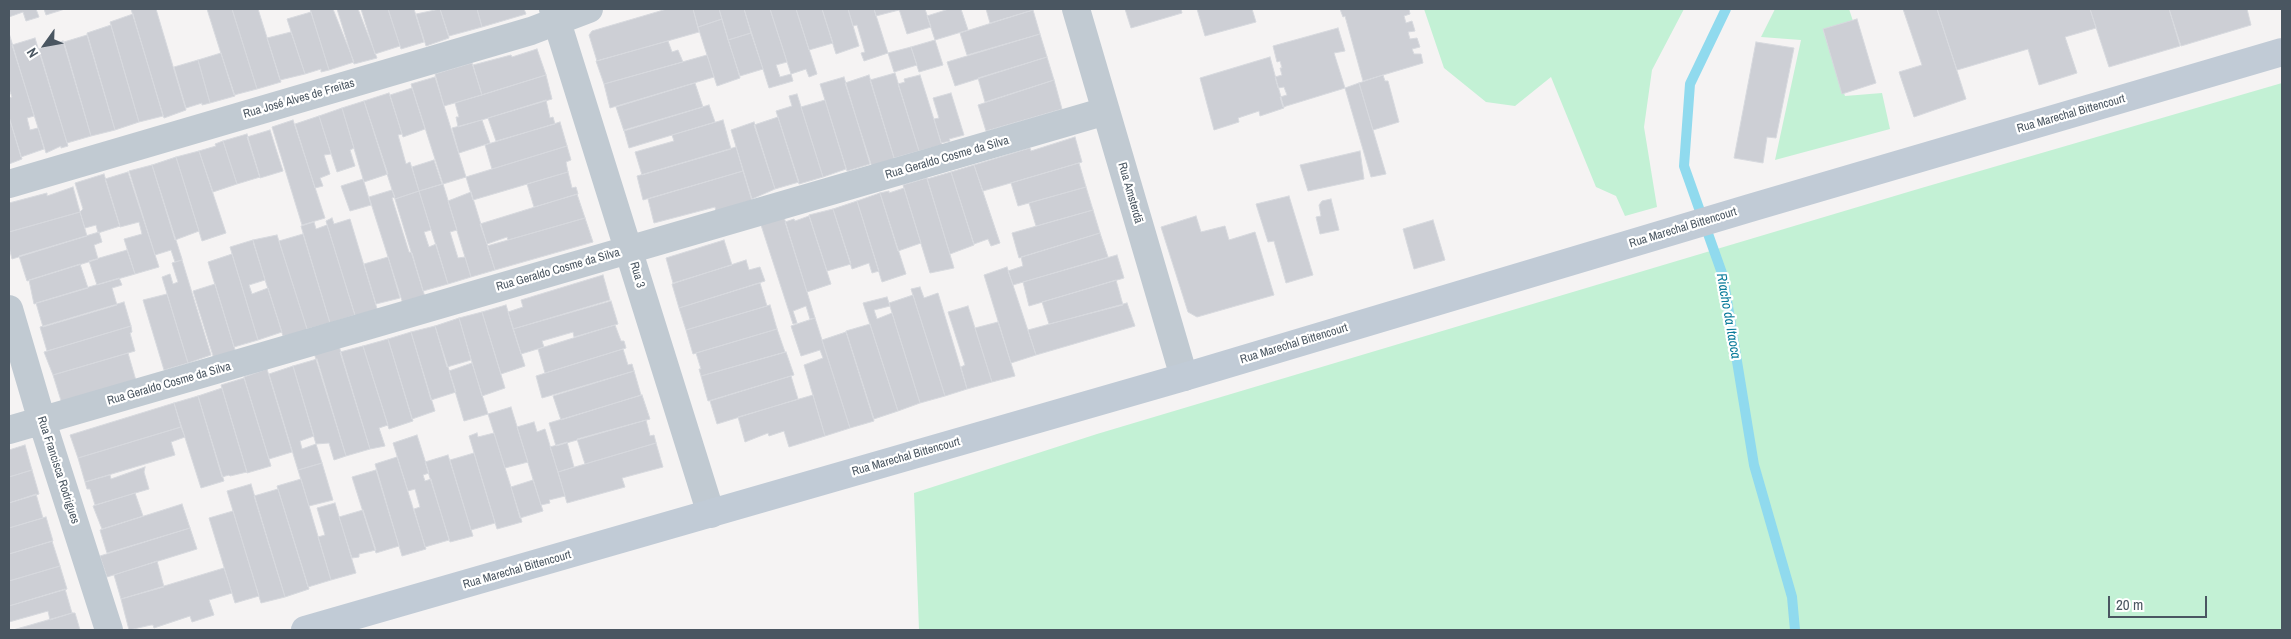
<!DOCTYPE html>
<html>
<head>
<meta charset="utf-8">
<style>
	body { margin:0 }
	#map { position:relative; width:2291px; height:639px; overflow:hidden; background:#f5f3f3; font-family:"Archivo Narrow",sans-serif }
	canvas { display:block }
	.frame { position:absolute; inset:0; border:10px solid #4a5661; pointer-events:none }
	.north { position:absolute; left:20px; top:20px; width:50px; height:50px; -webkit-text-stroke:4px #fff; paint-order:stroke; rotate:238deg; font-size:14px; font-weight:700; line-height:20px; text-align:center; color:#4a5661 }
	.north::after { content:''; display:block; margin:auto; width:18px; height:22px; background:#4a5661; clip-path:polygon(50% 0,100% 100%,50% 72%,0 100%) }
	.scale { position:absolute; left:2108px; top:596px; width:99px; height:22px; box-sizing:border-box; border:2px solid #4a5661; border-top:0; padding-left:6px; font-size:15px; line-height:18px; white-space:nowrap; color:#4a5661; -webkit-text-stroke:4px #fff; paint-order:stroke }
</style>
</head>
<body>
<div id="map">
<canvas width="2291" height="639"></canvas>
<div class="frame"></div>
<div class="north">N</div>
<div class="scale">20 m</div>
</div>
<script>
const g = document.querySelector('canvas').getContext('2d');
g.lineJoin = 'round';
function fillPath(path, color) { g.fillStyle = color; g.fill(path, 'evenodd'); }
const toPath = rows => new Path2D(rows.map(r => 'M' + r).join(''));
function strokePath(path, color, width, dash) { g.strokeStyle = color; g.lineWidth = width; g.lineCap = dash ? 'butt' : 'round'; g.setLineDash(dash || []); g.stroke(path); }
function drawText(font, color, halo, rows, align = 'center') {
  g.font = font + ' "Archivo Narrow",sans-serif'; g.lineWidth = 4.5; g.setLineDash([]); g.textBaseline = 'middle'; g.strokeStyle = halo; g.fillStyle = color; for (const [text, x, y, turn = 0] of rows) {
    g.save(); g.translate(x, y); g.rotate((+turn || 0) * Math.PI / 180); g.textAlign = isNaN(turn) ? turn : align; if (halo) g.strokeText(text, 0, 0); g.fillText(text, 0, 0); g.restore();
  }
}
fillPath(toPath([
	[1424,9,1684,9,1652,70,1644,127,1657,207,1625,216,1616,196,1596,187,1551,77,1515,106,1486,102,1444,68],
	[1775,9,1849,9,1853,21,1823,30,1845,96,1882,93,1890,129,1775,160,1801,40,1761,37],
	[2282,83,2282,630,919,630,914,493,1097,434,1918,189]
]), '#c3f1d5');
strokePath(toPath([
	[1726,9,1690,84,1684,166,1723,276,1754,465,1792,597,1795,630]
]), '#90daee', 10);
const building = toPath([
	[9,9,36,9,39,17,26,21,23,12,9,17,9,9],
	[44,9,65,9,46,15,44,9],
	[131,9,156,9,186,110,164,118,131,9],
	[207,9,232,9,257,89,234,95,207,9],
	[232,9,258,9,281,82,257,89,232,9],
	[310,9,333,9,354,62,329,70,310,9],
	[337,9,358,9,377,58,354,64,337,9],
	[361,9,388,9,400,46,375,54,361,9],
	[388,9,414,9,424,42,401,49,388,9],
	[440,9,449,38,426,46,416,14,440,9],
	[440,9,477,9,482,27,449,36,440,9],
	[477,9,524,9,526,14,482,27,477,9],
	[667,9,693,9,699,32,597,61,589,35,592,31,667,9],
	[693,9,719,9,722,19,698,27,693,9],
	[719,9,744,9,751,33,728,40,719,9],
	[744,9,770,9,787,62,776,65,780,77,791,74,793,81,769,88,744,9],
	[770,9,796,9,817,74,809,77,806,69,791,74,770,9],
	[796,9,822,9,833,43,809,50,796,9],
	[822,9,848,9,859,46,836,54,822,9],
	[848,9,874,9,888,53,864,61,861,53,865,52,857,25,853,26,848,9],
	[874,9,899,9,899,10,876,16,874,9],
	[899,9,925,9,931,27,907,34,899,9],
	[949,9,961,9,968,30,935,40,927,16,949,9],
	[986,9,1032,9,1033,10,990,23,986,9],
	[1125,9,1181,9,1182,13,1131,28,1125,9],
	[1197,9,1252,9,1256,22,1205,36,1197,9],
	[1340,9,1409,9,1410,14,1404,16,1406,23,1412,21,1415,31,1408,32,1410,39,1417,38,1420,47,1412,49,1414,54,1421,54,1423,63,1363,81,1345,16,1343,17,1340,9],
	[1903,9,1937,9,1966,99,1914,117,1899,72,1922,65,1903,9],
	[1937,9,2090,9,2096,28,2065,37,2077,73,2039,85,2028,49,1957,70,1937,9],
	[2090,9,2169,9,2180,46,2109,67,2090,9],
	[2169,9,2247,9,2251,25,2181,46,2169,9],
	[1033,10,1040,34,967,55,960,33,1033,10],
	[311,12,329,70,321,72,321,69,305,74,287,19,311,12],
	[133,14,163,116,139,122,110,22,133,14],
	[722,19,740,78,717,86,698,27,722,19],
	[1857,19,1876,83,1842,94,1823,29,1857,19],
	[111,25,139,122,115,130,87,33,111,25],
	[1338,28,1345,51,1334,53,1345,88,1283,107,1280,97,1287,95,1284,87,1278,88,1275,77,1282,75,1280,68,1282,68,1280,61,1277,62,1273,46,1338,28],
	[291,32,305,74,280,80,267,38,291,32],
	[9,33,34,116,27,118,30,130,38,128,44,149,21,157,9,117,9,98,12,97,9,89,9,33],
	[751,33,763,69,740,76,728,40,751,33],
	[1040,34,1047,57,955,86,947,62,1040,34],
	[87,35,115,130,91,136,64,42,87,35],
	[35,38,68,146,61,148,61,146,46,153,12,45,35,38],
	[935,40,943,65,919,72,911,47,935,40],
	[63,41,91,136,67,143,39,49,63,41],
	[668,41,672,52,678,50,683,62,604,84,596,61,668,41],
	[1756,42,1794,48,1776,138,1767,137,1763,163,1734,158,1756,42],
	[911,47,917,65,894,72,888,53,911,47],
	[537,49,546,75,482,95,473,65,511,55,512,57,537,49],
	[221,53,235,96,210,103,198,60,221,53],
	[707,55,714,77,610,108,604,84,707,55],
	[1047,57,1054,80,985,102,978,78,1047,57],
	[1270,57,1284,108,1260,116,1259,111,1238,118,1239,122,1214,130,1200,78,1270,57],
	[198,60,210,103,202,105,202,103,186,108,174,67,198,60],
	[472,63,482,95,444,106,435,74,472,63],
	[895,73,919,151,894,158,870,80,895,73],
	[546,75,552,99,458,127,456,117,459,117,455,103,546,75],
	[869,75,895,161,872,167,845,83,869,75],
	[920,75,942,145,919,151,898,84,905,82,904,79,920,75],
	[1383,75,1385,81,1388,81,1399,122,1373,130,1359,83,1383,75],
	[435,77,466,177,443,184,411,84,435,77],
	[844,77,870,164,847,171,820,84,844,77],
	[1054,80,1062,109,986,131,978,105,1054,80],
	[695,83,703,107,624,131,616,107,695,83],
	[1359,83,1386,174,1371,177,1345,88,1359,83],
	[412,88,425,129,403,137,390,95,412,88],
	[389,93,402,134,398,135,406,164,410,162,419,191,395,199,364,101,389,93],
	[951,93,964,135,949,139,950,141,941,143,934,119,939,118,933,98,951,93],
	[797,94,823,177,799,184,776,111,792,106,789,96,797,94],
	[546,100,550,118,553,117,555,124,496,141,488,118,546,100],
	[825,100,846,169,823,177,801,107,825,100],
	[364,101,388,174,364,182,342,108,364,101],
	[709,105,715,122,629,148,624,130,709,105],
	[342,108,354,148,350,150,355,166,337,172,319,116,342,108],
	[319,116,331,154,324,155,330,174,320,178,323,186,315,188,295,124,319,116],
	[9,117,22,159,9,164,9,117],
	[778,117,799,182,775,189,754,125,778,117],
	[293,120,325,218,302,225,272,127,293,120],
	[482,120,490,143,459,153,452,128,482,120],
	[723,120,731,149,642,175,635,152,674,141,672,135,723,120],
	[560,122,567,146,492,169,485,145,560,122],
	[754,122,775,189,752,199,731,130,754,122],
	[270,130,283,171,260,178,247,137,270,130],
	[247,134,260,177,237,184,223,141,247,134],
	[1075,137,1082,162,983,191,974,165,1030,148,1031,151,1075,137],
	[223,141,237,184,213,192,199,151,216,146,215,144,223,141],
	[567,146,571,160,566,162,568,172,473,200,466,177,567,146],
	[736,147,743,171,643,200,637,176,736,147],
	[199,151,226,233,202,241,176,157,199,151],
	[1360,151,1364,179,1308,191,1300,165,1360,151],
	[176,157,199,231,175,240,152,165,176,157],
	[434,160,442,184,419,191,412,167,434,160],
	[1079,163,1086,187,1018,206,1011,183,1079,163],
	[152,165,182,259,182,260,175,262,171,250,155,255,129,171,152,165],
	[974,165,1000,243,991,246,988,239,974,244,951,172,974,165],
	[743,171,752,201,716,212,715,207,654,223,648,199,743,171],
	[128,172,159,267,135,274,124,239,142,234,139,222,120,227,105,179,128,172],
	[568,172,572,188,576,187,578,194,534,207,527,184,568,172],
	[951,172,974,245,950,254,927,179,951,172],
	[104,174,120,226,98,233,96,225,85,228,80,212,83,209,75,183,104,174],
	[927,178,954,268,930,273,903,185,927,178],
	[363,179,371,205,350,211,341,186,363,179],
	[443,184,457,230,450,232,458,258,465,257,471,277,448,284,419,191,443,184],
	[73,187,80,212,9,232,9,203,47,193,47,196,73,187],
	[1086,187,1093,210,1036,226,1029,203,1086,187],
	[904,188,921,243,898,251,880,193,889,191,889,193,904,188],
	[392,190,395,197,392,198,409,252,412,253,425,297,403,304,369,197,392,190],
	[419,191,431,230,424,232,429,247,436,244,448,284,423,291,395,199,419,191],
	[471,192,495,270,471,277,448,201,471,192],
	[880,193,906,274,882,282,857,201,880,193],
	[577,194,585,218,508,240,507,237,487,244,480,224,577,194],
	[1289,196,1313,275,1286,283,1274,241,1268,242,1256,204,1289,196],
	[1331,199,1339,230,1320,234,1316,217,1321,216,1319,205,1322,201,1331,199],
	[857,201,879,271,872,273,869,263,852,269,833,209,857,201],
	[833,209,851,264,827,271,809,215,833,209],
	[1093,210,1100,233,1019,258,1012,233,1093,210],
	[80,212,87,236,12,259,9,247,9,232,80,212],
	[809,216,831,284,807,292,785,222,794,219,795,221,809,216],
	[1196,216,1201,232,1225,226,1229,240,1255,232,1274,295,1197,317,1188,312,1161,227,1196,216],
	[784,217,815,318,810,319,806,306,793,311,797,323,793,324,761,225,784,217],
	[332,218,334,224,350,219,378,312,356,319,326,221,332,218],
	[585,218,593,242,495,270,487,246,585,218],
	[1433,220,1445,260,1414,269,1403,229,1433,220],
	[314,222,316,229,327,225,355,315,330,323,301,226,314,222],
	[99,232,102,242,94,245,98,259,27,281,19,256,99,232],
	[1100,233,1108,257,1013,285,1008,271,1023,266,1021,257,1100,233],
	[303,234,330,323,307,329,279,241,303,234],
	[277,235,308,332,283,336,254,245,253,240,277,235],
	[253,240,265,280,249,285,252,294,268,288,282,332,258,340,230,247,253,240],
	[724,240,732,265,673,283,666,258,724,240],
	[127,250,135,274,97,285,89,261,127,250],
	[232,254,258,340,234,347,208,262,232,254],
	[1117,255,1124,278,1029,306,1023,282,1117,255],
	[388,257,400,298,376,304,364,264,388,257],
	[182,260,211,355,188,363,162,277,170,274,173,284,178,282,172,263,182,260],
	[746,260,749,270,760,267,765,281,679,308,672,284,746,260],
	[80,264,88,288,34,304,29,280,80,264],
	[1007,267,1036,355,1011,363,984,275,1007,267],
	[603,275,610,300,513,329,508,312,523,307,521,300,603,275],
	[119,278,122,285,112,288,117,305,43,327,36,303,119,278],
	[1116,280,1123,305,1049,324,1042,302,1116,280],
	[760,283,767,306,686,330,679,308,760,283],
	[215,284,236,353,214,359,193,291,215,284],
	[920,287,924,298,938,293,967,389,945,396,911,289,920,287],
	[167,294,188,363,164,370,143,300,167,294],
	[913,295,945,396,920,403,889,303,913,295],
	[887,297,890,306,874,310,877,319,892,313,920,403,898,411,863,303,887,297],
	[611,301,618,324,574,337,573,332,542,341,544,347,521,354,513,329,611,301],
	[124,302,131,326,47,351,40,327,124,302],
	[1127,303,1135,326,1036,355,1028,330,1127,303],
	[506,305,525,366,501,374,482,312,506,305],
	[770,305,777,329,693,354,686,330,770,305],
	[968,306,992,382,967,389,961,367,965,365,948,312,968,306],
	[482,312,505,388,482,396,459,318,482,312],
	[459,318,471,360,447,367,435,326,459,318],
	[815,318,850,428,825,436,804,365,823,358,820,350,801,356,791,326,815,318],
	[998,322,1015,376,992,382,975,328,998,322],
	[870,324,898,411,874,419,846,331,870,324],
	[615,325,621,341,624,341,626,348,545,373,538,349,615,325],
	[131,326,132,332,130,333,135,351,53,375,44,352,131,326],
	[435,326,456,392,431,400,411,332,435,326],
	[777,329,785,352,701,376,699,369,701,369,696,353,777,329],
	[411,332,435,411,412,419,388,339,411,332],
	[846,332,874,421,850,428,822,340,846,332],
	[388,339,413,421,389,429,363,346,388,339],
	[339,346,370,449,346,456,314,353,339,346],
	[363,346,388,425,379,428,385,446,370,449,340,352,363,346],
	[623,349,628,365,632,364,634,371,542,398,536,376,623,349],
	[786,352,794,375,708,401,701,376,786,352],
	[128,353,137,384,63,407,53,375,128,353],
	[317,359,346,456,334,460,329,443,316,444,293,366,317,359],
	[472,363,488,414,464,421,449,371,472,363],
	[293,366,314,436,300,441,302,449,316,444,322,463,298,470,269,374,293,366],
	[267,369,292,452,269,459,244,377,267,369],
	[634,371,641,395,561,420,553,396,634,371],
	[791,376,798,399,717,424,710,401,791,376],
	[244,378,271,466,247,473,221,385,244,378],
	[222,388,247,472,230,476,229,475,222,477,198,396,222,388],
	[642,395,650,419,556,446,549,423,642,395],
	[813,395,825,436,789,447,784,431,769,436,768,433,745,442,738,417,813,395],
	[198,396,224,481,201,488,174,403,198,396],
	[174,403,181,427,78,458,70,435,174,403],
	[511,407,528,462,505,468,488,414,511,407],
	[646,420,650,436,654,435,656,443,585,464,577,439,646,420],
	[534,422,537,432,545,429,565,496,549,500,550,503,541,505,517,427,534,422],
	[181,427,185,437,171,442,175,455,85,482,78,458,181,427],
	[477,433,478,437,494,433,522,522,497,529,469,436,477,433],
	[417,435,429,473,423,475,425,481,431,479,432,483,449,540,425,547,414,509,420,507,415,489,408,491,393,443,417,435],
	[567,442,574,467,558,472,550,447,567,442],
	[656,443,663,467,622,478,625,487,567,503,558,472,656,443],
	[25,445,32,470,9,477,9,450,25,445],
	[474,453,495,523,471,530,450,460,474,453],
	[448,455,473,536,450,542,425,462,448,455],
	[397,457,426,549,402,556,375,464,397,457],
	[322,463,333,500,309,506,298,470,322,463],
	[145,467,144,472,149,489,95,505,90,489,87,489,85,482,110,475,111,479,145,467],
	[32,470,39,494,9,503,9,477,32,470],
	[376,470,399,546,376,553,352,477,376,470],
	[301,479,331,580,308,587,277,486,301,479],
	[533,480,543,511,520,518,511,487,533,480],
	[251,484,285,597,261,603,227,491,251,484],
	[278,489,309,589,285,597,254,496,278,489],
	[135,493,143,516,102,529,93,506,135,493],
	[36,494,43,518,9,528,9,503,36,494],
	[335,503,356,573,331,580,318,537,325,535,317,508,335,503],
	[182,504,190,528,107,553,100,530,182,504],
	[363,510,376,550,359,554,359,557,352,558,339,517,363,510],
	[233,511,259,596,235,603,209,518,233,511],
	[46,517,53,541,9,554,9,528,46,517],
	[190,528,197,549,107,577,100,556,190,528],
	[52,541,60,566,9,581,9,554,52,541],
	[157,561,164,587,121,599,114,575,157,561],
	[60,566,67,589,9,606,9,581,60,566],
	[224,568,232,593,209,600,214,615,192,622,190,616,154,628,153,625,151,625,129,630,121,599,224,568],
	[65,589,72,613,50,620,48,611,9,622,9,606,65,589],
	[72,613,75,613,80,630,13,630,72,613]
]);
fillPath(building, '#cdcfd5');
strokePath(building, '#d7d9de', 1);
strokePath(toPath([
	[553,9,711,514],
	[1076,9,1184,377],
	[9,184,531,31,589,9],
	[9,309,42,421,109,630],
	[9,430,1106,111]
]), '#c1cad2', 28);
strokePath(toPath([
	[305,630,1184,377,1750,208,2282,52]
]), '#c1cbd6', 28);
drawText('12px', '#4a5661', '#fff', [
	["Rua José Alves de Freitas",299,99,-16],
	["Rua Marechal Bittencourt",2071,114,-16],
	["Rua Geraldo Cosme da Silva",947,158,-16],
	["Rua Amsterdã",1130,193,74],
	["Rua Marechal Bittencourt",1683,228,-17],
	["Rua Geraldo Cosme da Silva",558,270,-16],
	["Rua 3",637,275,74],
	["Rua Marechal Bittencourt",1294,344,-17],
	["Rua Geraldo Cosme da Silva",169,384,-16],
	["Rua Marechal Bittencourt",906,457,-16],
	["Rua Francisca Rodrigues",58,470,72],
	["Rua Marechal Bittencourt",517,570,-16]
]);
drawText('italic 14px', '#0c7c9b', '#fff', [
	["Riacho da Itaoca",1728,316,80]
]);
</script>
</body>
</html>
